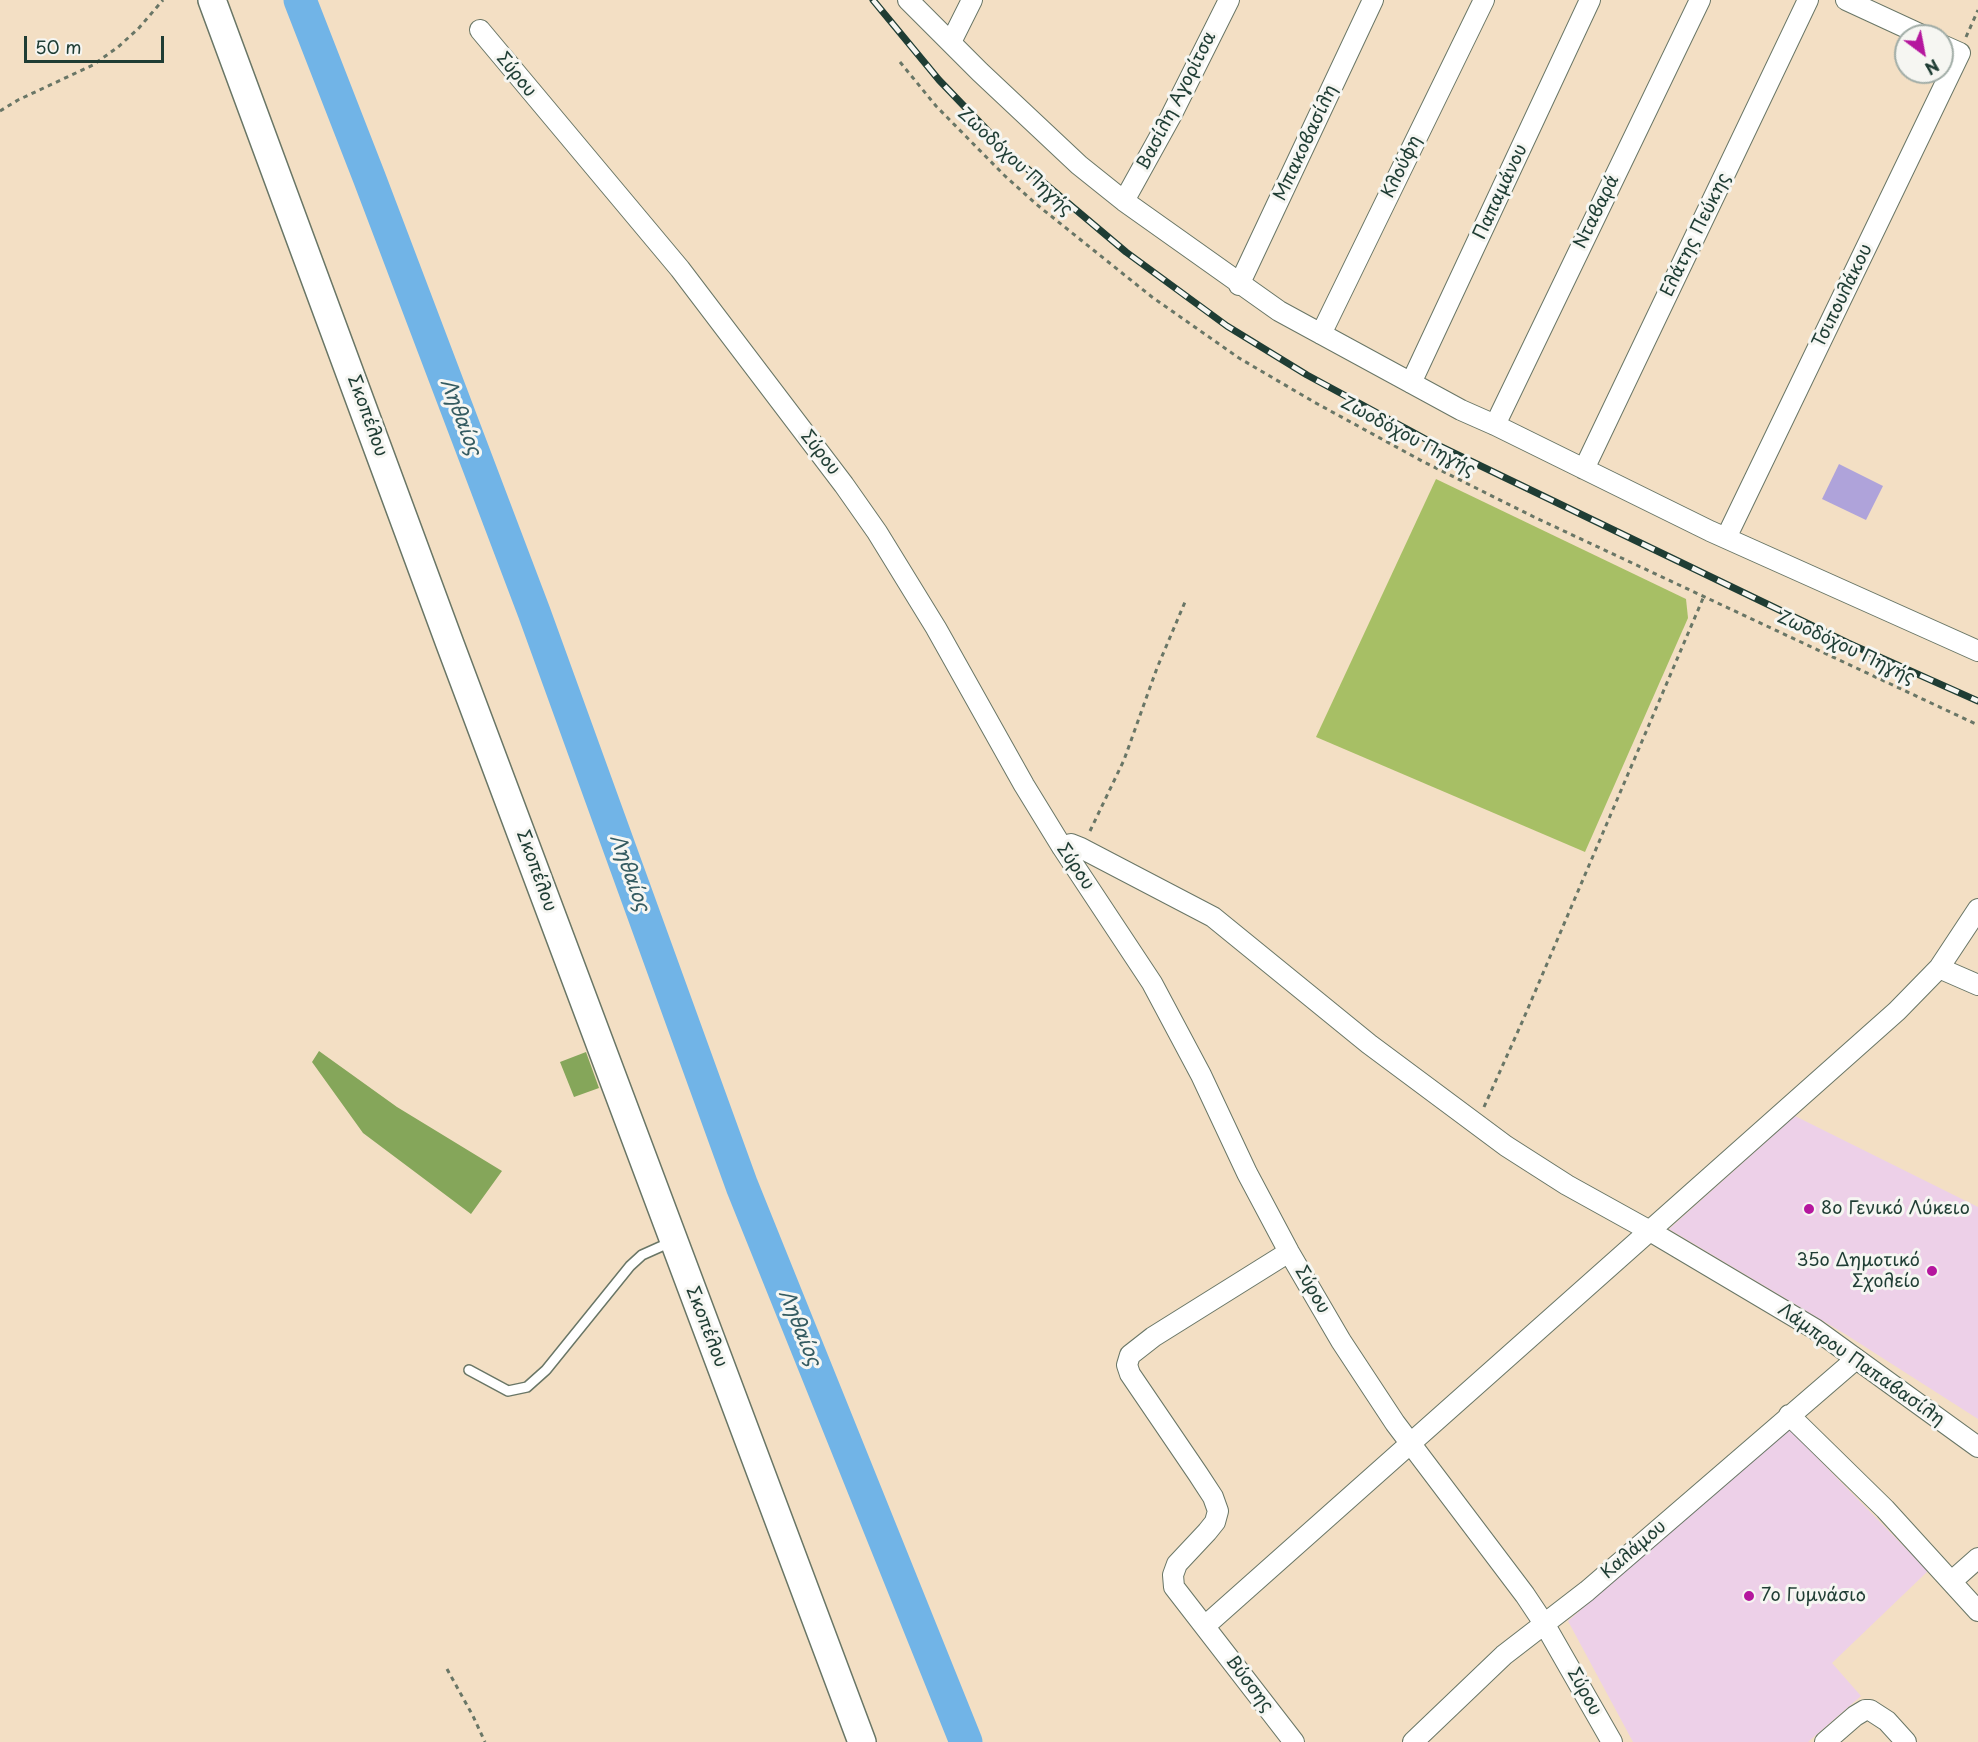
<!DOCTYPE html>
<html>
<head>
<meta charset="utf-8">
<style>
	body { margin:0 }
	#map { position:relative; width:1978px; height:1742px; overflow:hidden; background:#f3dfc4; font-family:"Playpen Sans",sans-serif }
	canvas { display:block }
	.north { position:absolute; left:1894px; top:24px; width:60px; height:60px; box-sizing:border-box; background:#f6f6f2; border:2px solid #a0aca6; border-radius:50%; rotate:148deg; font-size:16px; font-weight:700; line-height:24px; text-align:center; color:#1f3d34 }
	.north::after { content:''; display:block; margin:auto; width:21px; height:27px; background:#b5179e; clip-path:polygon(50% 0,100% 100%,50% 72%,0 100%) }
	.scale { position:absolute; left:24px; top:36px; width:140px; height:27px; box-sizing:border-box; border:3px solid #1f3d34; border-top:0; padding-left:8px; font-size:18px; line-height:21px; white-space:nowrap; color:#1f3d34; -webkit-text-stroke:4px #f6f6f2; paint-order:stroke }
</style>
</head>
<body>
<div id="map">
<canvas width="1978" height="1742"></canvas>
<div class="north">N</div>
<div class="scale">50 m</div>
</div>
<script>
const g = document.querySelector('canvas').getContext('2d');
g.lineJoin = 'round';
function fillPath(path, color) { g.fillStyle = color; g.fill(path, 'evenodd'); }
const toPath = rows => new Path2D(rows.map(r => 'M' + r).join(''));
function strokePath(path, color, width, dash) { g.strokeStyle = color; g.lineWidth = width; g.lineCap = dash ? 'butt' : 'round'; g.setLineDash(dash || []); g.stroke(path); }
function drawText(font, color, halo, rows, align = 'center') {
  g.font = font + ' "Playpen Sans",sans-serif'; g.lineWidth = 6; g.setLineDash([]); g.textBaseline = 'middle'; g.strokeStyle = halo; g.fillStyle = color; for (const [text, x, y, turn = 0] of rows) {
    g.save(); g.translate(x, y); g.rotate((+turn || 0) * Math.PI / 180); g.textAlign = isNaN(turn) ? turn : align; if (halo) g.strokeText(text, 0, 0); g.fillText(text, 0, 0); g.restore();
  }
}
fillPath(toPath([
	[1795,1116,1978,1207,1978,1419,1845,1334,1669,1229],
	[1788,1428,1928,1571,1832,1663,1861,1696,1808,1742,1633,1742,1568,1621]
]), '#edd0e8');
fillPath(toPath([
	[1436,479,1686,599,1688,618,1585,852,1316,737]
]), '#a7bf65');
fillPath(toPath([
	[319,1051,397,1107,502,1171,471,1214,363,1133,312,1062],
	[586,1052,599,1088,574,1097,560,1062]
]), '#85a65a');
strokePath(toPath([
	[300,0,369,177,534,612,742,1186,966,1742]
]), '#71b4e7', 33);
fillPath(toPath([
	[1839,464,1883,486,1866,520,1822,499]
]), '#afa3da');
const service = toPath([
	[469,1370,508,1391,527,1387,546,1370,630,1266,642,1255,671,1242]
]);
const minor = toPath([
	[908,0,980,72,1079,165,1124,201,1279,311,1461,410,1495,425,1710,531,1978,651],
	[1846,0,1924,36],
	[480,30,680,269,844,485,877,532,936,628,1024,785,1062,847,1152,983,1201,1075,1247,1173,1289,1252,1341,1341,1395,1423,1525,1595,1545,1625,1612,1742],
	[951,42,972,0],
	[1124,201,1171,116,1229,0],
	[1239,285,1373,0],
	[1321,334,1484,0],
	[1411,383,1590,0],
	[1495,425,1700,0],
	[1584,469,1808,0],
	[1726,538,1960,53,1942,45],
	[1062,847,1071,844,1081,848,1213,917,1369,1044,1506,1146,1567,1185,1650,1231,1815,1329,1978,1447],
	[1939,968,1978,985],
	[1289,1252,1153,1337,1130,1355,1127,1365,1130,1374,1198,1474,1213,1497,1218,1511,1215,1522,1207,1532,1177,1564,1173,1575,1174,1587,1294,1742],
	[1789,1415,1885,1509,1978,1611],
	[1952,1581,1978,1558],
	[1205,1626,1897,1011,1939,968,1978,909],
	[1413,1742,1504,1655,1587,1591,1856,1359],
	[1825,1742,1855,1716,1865,1710,1870,1710,1887,1721,1906,1742]
]);
const secondary = toPath([
	[212,0,450,644,862,1742]
]);
strokePath(service, '#697666', 12);
strokePath(minor, '#697666', 22);
strokePath(secondary, '#697666', 30);
strokePath(toPath([
	[1966,37,1978,10],
	[900,62,936,106,1004,175,1036,204,1152,297,1239,358,1314,402,1422,461,1534,517,1978,725],
	[0,111,18,100,93,65,118,47,138,29,163,0],
	[1090,831,1124,760,1157,668,1185,602],
	[1484,1107,1523,1020,1704,596],
	[447,1669,473,1716,485,1742]
]), '#697666', 3, [4.5, 4.5]);
strokePath(service, '#fff', 9);
strokePath(minor, '#fff', 20);
strokePath(secondary, '#fff', 27);
const rail = toPath([
	[873,0,939,80,1011,155,1126,252,1227,326,1307,375,1429,441,1848,643,1978,701]
]);
strokePath(rail, '#1f3d34', 7);
strokePath(rail, '#f6f6f2', 4.5, [14]);
for (const [x, y, r, color] of [
	[1809,1209,6,"#b5179e"],
	[1932,1271,6,"#b5179e"],
	[1749,1596,6,"#b5179e"]
]) { const dot = new Path2D(); dot.arc(x, y, r, 0, 2 * Math.PI); g.fillStyle = color; g.fill(dot); strokePath(dot, '#f6f6f2', 2); }
drawText('18px', '#1f3d34', '#f6f6f2', [
	["Σύρου",516,75,51],
	["Βασίλη Αγορίτσα",1177,101,-63],
	["Μπακοβασίλη",1306,143,-65],
	["Ζωοδόχου Πηγής",1015,162,43],
	["Κλούφη",1402,167,-64],
	["Παπαμάνου",1501,192,-65],
	["Νταβαρά",1597,212,-64],
	["Ελάτης Πεύκης",1696,235,-64],
	["Τσιπουλάκου",1843,296,-64],
	["Σκοπέλου",367,416,70],
	["Ζωοδόχου Πηγής",1408,437,28],
	["Σύρου",820,453,52],
	["Ζωοδόχου Πηγής",1846,648,25],
	["Σύρου",1075,867,56],
	["Σκοπέλου",536,871,70],
	["Σύρου",1312,1290,60],
	["Σκοπέλου",706,1327,69],
	["Λάμπρου Παπαβασίλη",1861,1365,35],
	["Καλάμου",1634,1550,-41],
	["Βύσσης",1249,1684,53],
	["Σύρου",1584,1692,61]
]);
drawText('18px', '#1f3d34', '#f6f6f2', [
	["8ο Γενικό Λύκειο",1821,1209],
	["35ο Δημοτικό",1920,1261,"right"],
	["Σχολείο",1920,1282,"right"],
	["7ο Γυμνάσιο",1761,1596]
], 'left');
drawText('italic 20px', '#345b61', '#f6f6f2', [
	["Ληθαίος",460,417,69],
	["Ληθαίος",629,873,70],
	["Ληθαίος",799,1328,68]
]);
</script>
</body>
</html>
